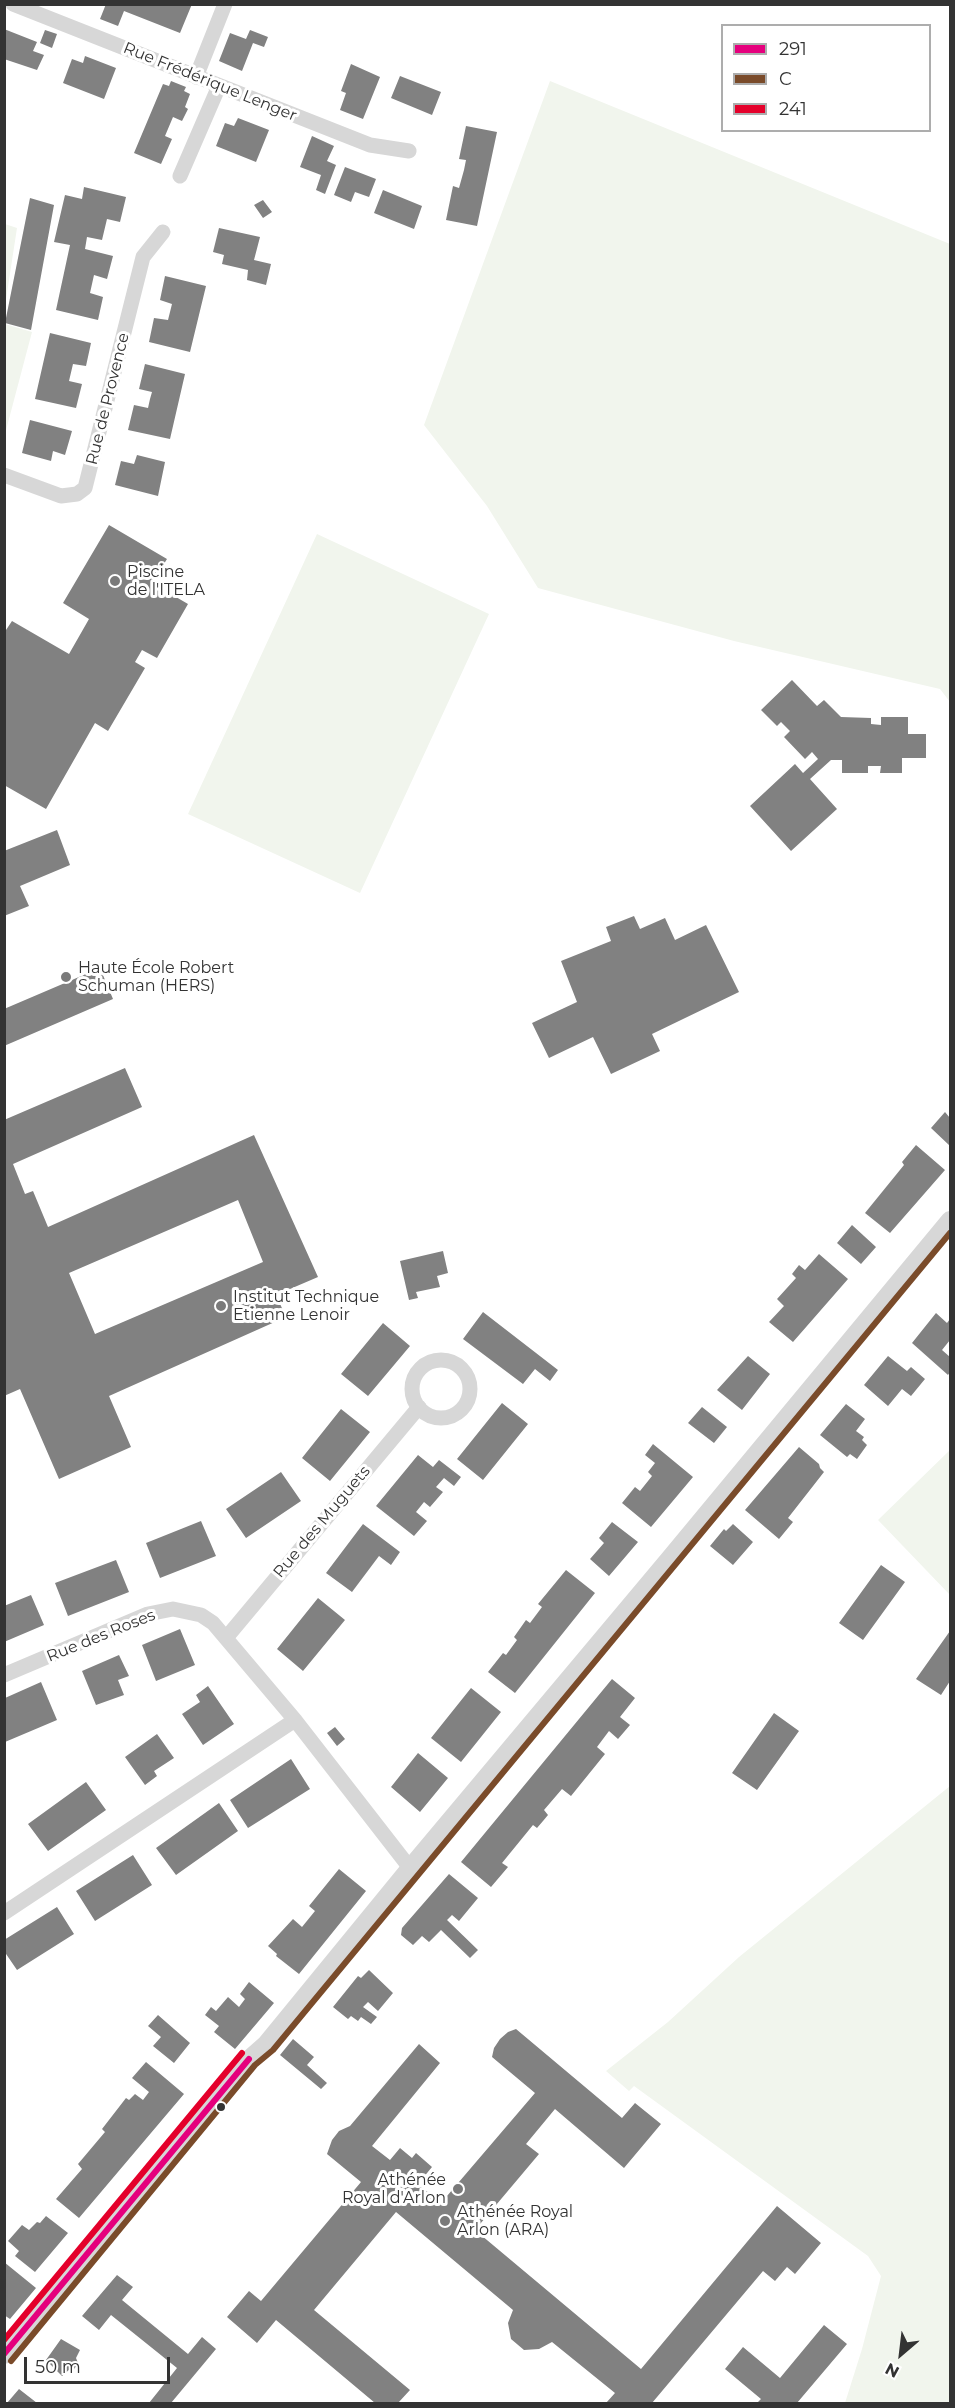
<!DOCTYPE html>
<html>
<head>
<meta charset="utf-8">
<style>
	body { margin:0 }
	#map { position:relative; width:955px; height:2408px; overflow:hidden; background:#fff; font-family:Montserrat,sans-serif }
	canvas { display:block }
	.frame { position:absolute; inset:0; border:6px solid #333; pointer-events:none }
	.legend { position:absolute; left:721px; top:24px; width:210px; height:108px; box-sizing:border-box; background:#fff; border:2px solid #adadad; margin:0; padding:8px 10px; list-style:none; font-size:18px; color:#333 }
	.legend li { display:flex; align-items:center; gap:12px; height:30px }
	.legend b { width:30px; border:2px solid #adadad }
	.north { position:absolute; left:871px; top:2324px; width:60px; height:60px; -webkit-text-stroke:4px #fff; paint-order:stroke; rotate:208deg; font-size:16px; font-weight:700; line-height:24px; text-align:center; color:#333 }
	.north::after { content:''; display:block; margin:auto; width:21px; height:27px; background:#333; clip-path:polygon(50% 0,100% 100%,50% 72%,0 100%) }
	.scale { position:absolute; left:24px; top:2357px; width:146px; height:27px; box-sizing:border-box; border:3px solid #333; border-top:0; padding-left:8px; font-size:18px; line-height:21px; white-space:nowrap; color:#333; -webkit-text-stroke:4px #fff; paint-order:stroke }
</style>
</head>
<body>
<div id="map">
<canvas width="955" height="2408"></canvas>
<div class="frame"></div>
<ul class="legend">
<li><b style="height:8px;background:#e5007d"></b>291</li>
<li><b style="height:8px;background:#7a4b2a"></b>C</li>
<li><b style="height:8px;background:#e4002b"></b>241</li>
</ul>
<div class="north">N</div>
<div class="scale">50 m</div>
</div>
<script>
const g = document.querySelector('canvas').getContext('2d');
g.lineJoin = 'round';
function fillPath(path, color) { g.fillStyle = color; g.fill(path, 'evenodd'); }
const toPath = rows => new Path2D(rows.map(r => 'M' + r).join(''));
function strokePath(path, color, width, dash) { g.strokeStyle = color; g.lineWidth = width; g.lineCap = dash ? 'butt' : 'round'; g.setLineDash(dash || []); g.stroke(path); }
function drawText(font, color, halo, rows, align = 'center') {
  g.font = font + ' Montserrat,sans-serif'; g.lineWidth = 6; g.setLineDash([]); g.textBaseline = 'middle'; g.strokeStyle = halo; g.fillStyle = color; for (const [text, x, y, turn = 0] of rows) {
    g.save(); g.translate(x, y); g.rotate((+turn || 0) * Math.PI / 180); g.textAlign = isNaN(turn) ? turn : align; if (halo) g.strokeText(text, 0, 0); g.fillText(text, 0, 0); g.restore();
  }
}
fillPath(toPath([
	[550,81,950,244,950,702,940,689,734,641,538,588,487,506,424,425],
	[5,224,17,228,5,306,4,224],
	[5,324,32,332,5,434,4,324],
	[317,534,489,614,360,893,188,814],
	[950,1450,950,1595,878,1520],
	[950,1786,950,2403,845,2403,862,2349,881,2276,868,2256,634,2086,629,2091,606,2071,668,2022,739,1957]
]), '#f1f5ed');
fillPath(toPath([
	[106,4,192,4,180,33,124,11,118,26,100,19],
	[4,29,37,42,33,51,44,55,37,70,4,59],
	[45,30,57,34,52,48,40,43],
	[250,30,268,37,264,47,253,43,242,71,219,61,230,33,246,39],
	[85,56,116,68,104,99,63,83,72,59,83,63],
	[351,64,380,77,363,119,340,110,346,93,341,91],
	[400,76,441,92,432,115,391,98],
	[171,81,186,87,184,91,190,94,185,107,188,109,182,121,173,117,165,136,172,139,161,164,134,153,163,84,169,86],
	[238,118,269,130,256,162,216,146,225,123,234,126],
	[466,126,497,132,477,226,446,220,453,186,459,188,464,170,466,160,459,159],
	[312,136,334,146,327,161,336,165,325,194,316,190,321,175,300,167],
	[345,167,376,179,369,197,355,192,351,202,334,195],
	[84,187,126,197,120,222,107,219,102,240,87,237,85,249,113,256,107,279,94,275,90,293,103,297,98,320,56,310,70,245,54,242,65,195,82,199],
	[383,190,422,206,414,229,374,213],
	[30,198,54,205,31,330,5,323],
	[263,200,272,212,263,218,254,205],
	[219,228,260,237,254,260,271,264,266,285,247,280,248,270,222,264,224,255,213,252],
	[165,276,206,286,190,352,149,342,154,318,168,320,172,304,160,300],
	[50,333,91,343,86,366,73,364,69,381,82,384,76,408,35,399],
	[145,364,185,374,170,439,128,430,134,405,148,408,150,399,152,392,139,389],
	[30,420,72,431,65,455,53,451,51,461,22,453],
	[137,455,165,462,158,496,115,485,121,461,134,464],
	[109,525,167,559,152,583,188,604,157,658,142,650,135,662,145,668,108,731,95,723,46,809,4,785,4,633,12,621,69,654,89,619,63,603],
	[792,680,817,706,824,700,841,717,871,718,871,724,881,725,881,717,908,717,908,734,926,734,926,758,902,758,902,773,880,773,881,766,868,766,868,773,842,773,842,760,831,760,810,779,837,809,791,851,750,806,795,764,803,773,818,759,812,752,805,759,784,737,790,731,781,722,777,726,761,710],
	[57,830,70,865,20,886,29,906,4,916,4,851],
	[634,916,640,929,665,918,675,940,706,925,739,992,652,1034,660,1051,611,1074,593,1037,549,1058,532,1023,577,1002,561,961,611,941,606,927],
	[100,968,113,999,4,1046,4,1009],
	[125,1068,142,1107,13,1164,25,1194,33,1191,48,1227,254,1135,318,1277,276,1295,286,1317,109,1396,131,1447,59,1479,20,1389,4,1396,4,1120],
	[238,1200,263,1262,95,1334,69,1273],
	[945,1112,950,1118,950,1146,931,1128],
	[916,1145,945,1170,890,1233,865,1213,904,1165,902,1162],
	[852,1225,876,1247,861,1264,837,1243],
	[443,1251,448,1273,437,1276,440,1287,416,1292,418,1298,409,1300,400,1261],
	[819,1254,848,1279,793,1342,769,1322,784,1306,777,1299,796,1278,792,1274,799,1265,805,1270],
	[483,1312,558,1370,550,1381,535,1369,523,1384,463,1339],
	[936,1313,947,1323,950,1319,950,1340,942,1350,950,1357,950,1372,948,1375,912,1343],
	[383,1323,410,1346,368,1396,341,1374],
	[748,1356,770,1374,742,1410,717,1390],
	[888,1356,907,1371,911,1367,925,1379,911,1396,902,1389,888,1406,864,1385],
	[502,1403,528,1424,483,1480,457,1459],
	[846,1404,865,1419,856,1431,864,1437,862,1440,867,1445,857,1459,850,1454,847,1457,820,1435],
	[702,1407,727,1427,714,1443,688,1423],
	[341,1409,370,1432,330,1481,302,1458],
	[653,1444,693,1477,651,1527,622,1503,635,1487,640,1491,652,1476,648,1472,655,1463,645,1455],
	[799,1447,819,1464,820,1468,824,1472,788,1518,793,1522,779,1539,745,1510],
	[418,1455,433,1467,439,1460,461,1477,454,1486,444,1478,436,1487,443,1492,430,1507,424,1502,416,1512,427,1521,414,1536,376,1506],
	[281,1472,301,1501,246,1538,226,1509],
	[201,1521,216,1556,160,1578,146,1543],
	[612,1522,638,1542,609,1576,590,1559,604,1543,599,1538],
	[363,1524,400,1552,391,1565,379,1556,352,1592,326,1573],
	[733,1524,753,1542,733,1565,710,1546,724,1529,726,1531],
	[116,1560,129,1592,68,1616,55,1583],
	[881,1565,905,1582,863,1640,839,1623],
	[566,1570,595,1593,515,1693,488,1672,503,1653,506,1655,517,1640,514,1637,526,1620,530,1623,542,1607,538,1604],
	[31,1595,44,1625,4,1642,4,1606],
	[318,1598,345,1620,303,1671,277,1649],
	[180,1629,195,1665,156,1681,142,1645],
	[950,1631,950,1681,941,1695,916,1679],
	[119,1655,129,1676,118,1680,124,1695,96,1705,82,1671],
	[612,1679,635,1698,620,1717,630,1725,618,1739,609,1731,597,1747,605,1754,571,1796,562,1789,544,1810,548,1815,543,1821,537,1828,533,1825,502,1863,508,1867,491,1887,461,1862],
	[41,1682,57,1720,5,1742,5,1698],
	[208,1686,234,1724,203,1745,182,1714,200,1702,196,1695],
	[471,1688,501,1712,461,1762,431,1738],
	[774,1713,799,1731,757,1790,732,1773],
	[335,1727,345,1739,337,1746,327,1733],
	[157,1734,174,1758,154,1771,157,1776,145,1785,125,1757],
	[418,1753,448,1778,420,1812,391,1787],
	[291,1759,310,1789,248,1828,230,1800],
	[86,1782,106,1810,48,1851,28,1824],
	[219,1803,238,1831,176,1875,156,1848],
	[133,1855,152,1885,95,1921,76,1891],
	[339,1869,366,1891,299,1974,276,1956,277,1954,268,1946,293,1919,302,1927,315,1911,309,1906],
	[449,1874,478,1898,459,1921,452,1915,447,1920,478,1950,470,1958,441,1930,429,1942,422,1936,413,1945,401,1935,402,1928],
	[57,1907,74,1934,17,1970,4,1951,4,1940],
	[369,1970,393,1993,378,2011,368,2002,363,2007,377,2017,371,2024,361,2017,358,2021,351,2016,348,2019,333,2007,358,1976,361,1978],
	[249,1982,274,2003,235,2049,214,2032,219,2026,205,2015,211,2007,216,2011,228,1997,239,2007,245,1999,240,1994],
	[158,2015,190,2043,174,2063,153,2046,161,2037,148,2026],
	[516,2029,622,2118,635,2103,661,2124,624,2168,555,2109,526,2144,539,2154,475,2230,641,2369,777,2206,821,2243,795,2274,787,2267,775,2281,763,2271,652,2403,606,2403,615,2393,552,2342,539,2349,524,2350,511,2339,508,2323,513,2310,396,2212,314,2310,410,2390,398,2403,375,2403,276,2320,257,2343,227,2317,249,2291,261,2301,361,2182,327,2154,332,2140,339,2131,350,2126,419,2044,440,2063,372,2146,390,2160,400,2148,412,2158,416,2153,432,2167,418,2184,441,2203,535,2093,492,2057,494,2048,500,2039,508,2032],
	[293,2039,314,2057,307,2065,327,2083,321,2089,280,2055],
	[146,2062,184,2094,79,2218,56,2199,82,2169,78,2164,105,2132,102,2129,126,2098,129,2100,135,2094,143,2100,149,2092,132,2078],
	[46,2216,68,2233,35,2272,15,2256,19,2251,8,2241,22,2225,29,2230,37,2222,40,2223],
	[4,2262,36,2288,10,2319,4,2315],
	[117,2275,133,2287,122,2300,188,2354,202,2337,216,2349,171,2403,149,2403,177,2368,111,2315,99,2330,82,2316],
	[824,2325,847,2344,797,2403,757,2403,761,2399,725,2369,743,2347,780,2378],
	[61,2339,80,2350,76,2358,78,2363,73,2371,70,2369,62,2376,46,2360],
	[19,2389,37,2403,7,2403]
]), '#818181');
strokePath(toPath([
	[13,4,370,145,409,151],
	[196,77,225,4],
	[180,176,219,86],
	[4,475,61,496,77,494,85,488,143,257,163,232],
	'412 1389a29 29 0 1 1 58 0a29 29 0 1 1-58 0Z',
	[226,1638,419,1407],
	[4,1675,148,1614,173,1609,201,1615,213,1623,295,1720,410,1868],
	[4,1913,295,1720]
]), '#d7d7d7', 15);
strokePath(toPath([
	[4,2355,249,2059,266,2044,410,1868,669,1559,950,1220]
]), '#d7d7d7', 18);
strokePath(toPath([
	[4,2354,249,2059]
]), '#e5007d', 6);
strokePath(toPath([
	[11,2361,255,2065,273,2050,950,1233]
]), '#7a4b2a', 6);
strokePath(toPath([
	[4,2340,242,2053]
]), '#e4002b', 6);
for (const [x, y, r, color] of [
	[115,581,6,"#7a7a7a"],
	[66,977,6,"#7a7a7a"],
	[221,1306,6,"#7a7a7a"],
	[221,2107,5,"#333"],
	[458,2189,6,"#7a7a7a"],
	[445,2221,6,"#7a7a7a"]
]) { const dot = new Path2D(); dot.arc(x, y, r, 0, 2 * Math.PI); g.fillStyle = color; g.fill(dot); strokePath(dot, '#fff', 2); }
drawText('16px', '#333', '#fff', [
	["Rue Frédérique Lenger",210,82,22],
	["Rue de Provence",108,399,-76],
	["Rue des Muguets",322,1522,-50],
	["Rue des Roses",101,1636,-22]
]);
drawText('16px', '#333', '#fff', [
	["Piscine",127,572],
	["de l'ITELA",127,590],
	["Haute École Robert",78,968],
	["Schuman (HERS)",78,986],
	["Institut Technique",233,1297],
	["Etienne Lenoir",233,1315],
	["Athénée",446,2180,"right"],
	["Royal d'Arlon",446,2198,"right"],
	["Athénée Royal",457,2212],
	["Arlon (ARA)",457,2230]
], 'left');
</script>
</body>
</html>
